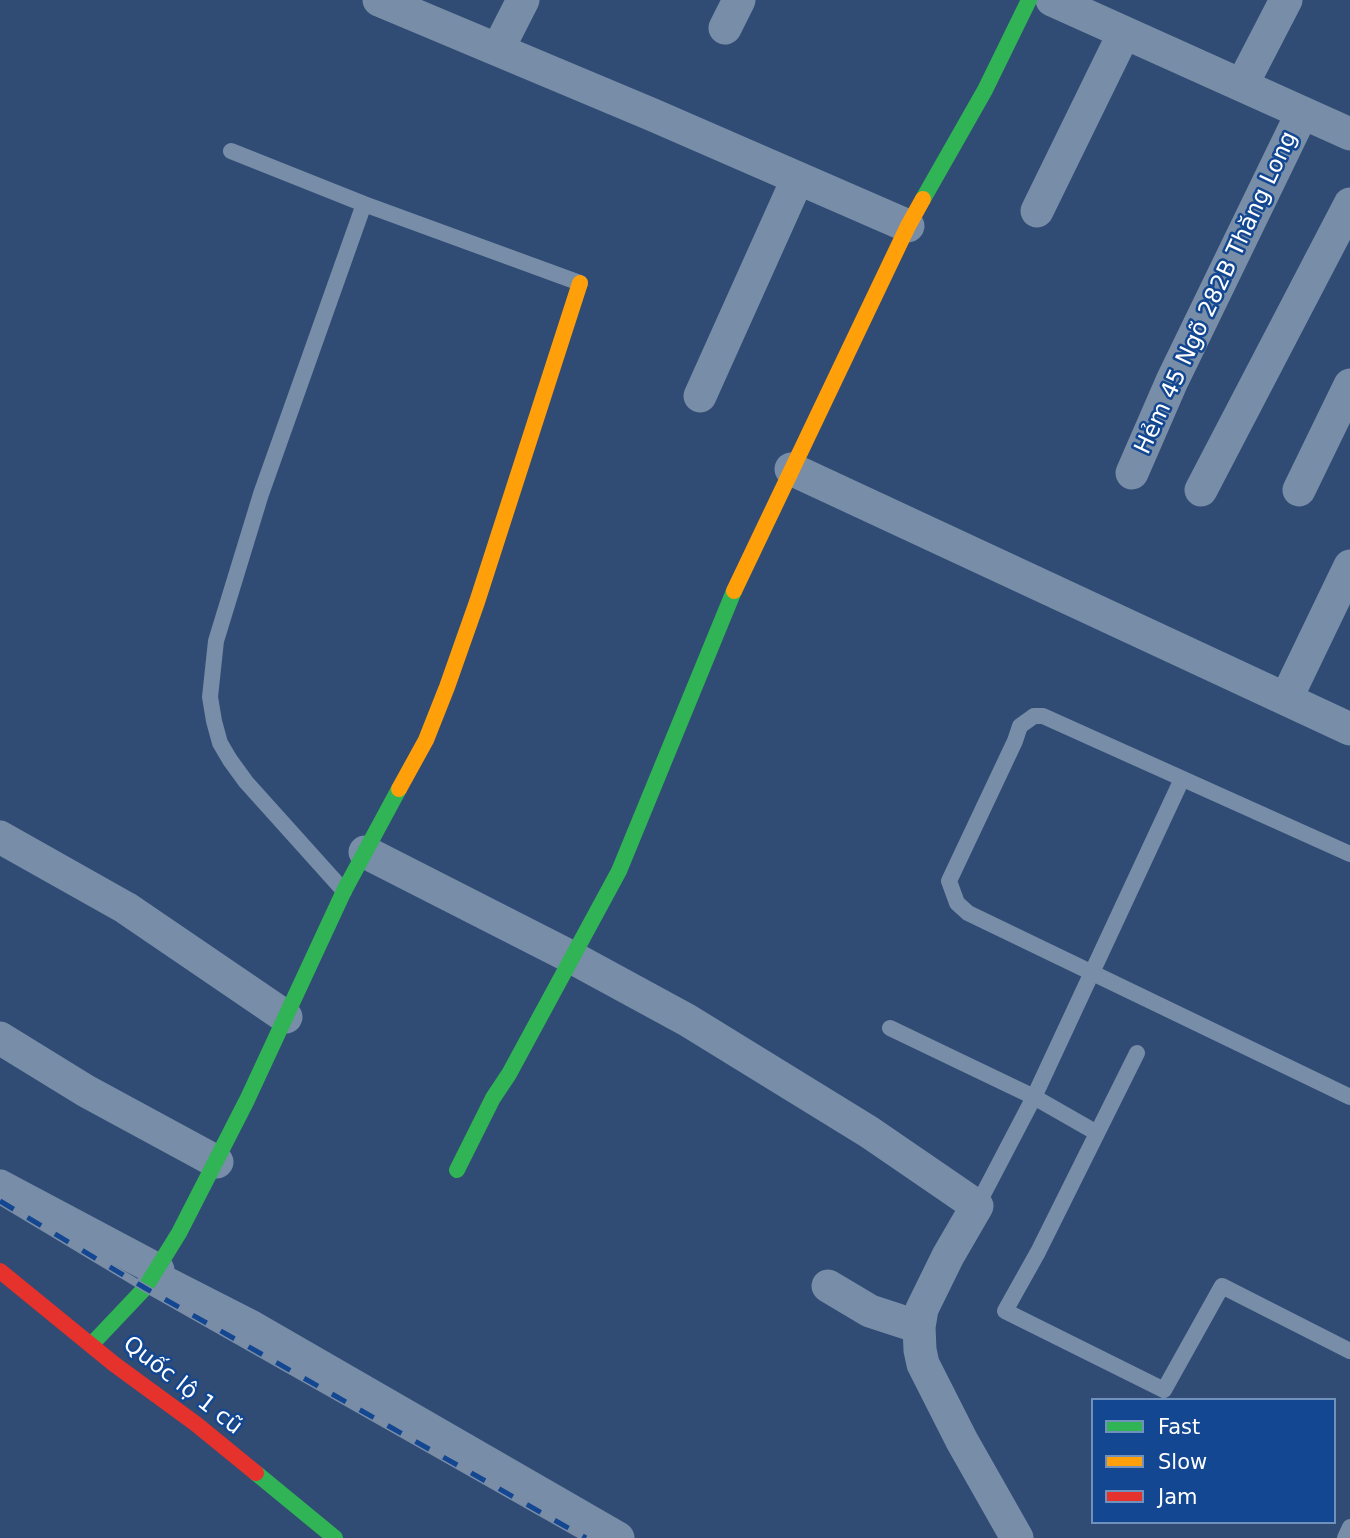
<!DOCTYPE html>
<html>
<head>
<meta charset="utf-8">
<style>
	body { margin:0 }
	#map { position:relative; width:1350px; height:1538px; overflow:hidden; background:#304c74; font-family:"DejaVu Sans",sans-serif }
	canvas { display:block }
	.legend { position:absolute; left:1091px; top:1398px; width:245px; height:126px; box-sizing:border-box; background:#134791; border:2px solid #7191bd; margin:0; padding:9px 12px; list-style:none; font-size:21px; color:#fff }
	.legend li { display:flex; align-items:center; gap:14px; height:35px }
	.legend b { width:35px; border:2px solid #7191bd }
</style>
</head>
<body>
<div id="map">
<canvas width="1350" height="1538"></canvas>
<ul class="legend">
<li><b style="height:9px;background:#30b455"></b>Fast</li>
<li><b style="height:9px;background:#ff9f0a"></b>Slow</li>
<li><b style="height:9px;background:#e5322d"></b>Jam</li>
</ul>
</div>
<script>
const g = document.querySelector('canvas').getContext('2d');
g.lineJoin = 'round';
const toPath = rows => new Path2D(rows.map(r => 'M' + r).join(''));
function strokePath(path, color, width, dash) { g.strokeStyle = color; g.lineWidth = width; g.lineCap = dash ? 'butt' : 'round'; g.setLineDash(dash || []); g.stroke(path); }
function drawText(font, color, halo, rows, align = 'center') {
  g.font = font + ' "DejaVu Sans",sans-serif'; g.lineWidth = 5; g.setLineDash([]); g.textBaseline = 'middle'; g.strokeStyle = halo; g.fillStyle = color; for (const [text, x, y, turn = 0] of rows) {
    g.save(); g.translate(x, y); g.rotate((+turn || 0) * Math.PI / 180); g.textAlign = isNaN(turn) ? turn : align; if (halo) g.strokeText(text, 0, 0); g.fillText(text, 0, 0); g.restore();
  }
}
strokePath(toPath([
	[231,151,364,204,580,283],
	[1350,854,1043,716,1034,716,1020,726,1015,741,949,881,957,903,968,913,1350,1097],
	[344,891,246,782,230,760,220,743,214,721,210,697,216,641,261,494,364,204],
	[890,1028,1034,1097,1097,1133],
	[1137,1053,1038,1252,1005,1311,1164,1390,1222,1286,1350,1351],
	[977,1206,1034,1097,1182,779],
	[1345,1538,1350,1527]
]), '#788da7', 16);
strokePath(toPath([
	[379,0,653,115,908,226],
	[1052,0,1350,134],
	[725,28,739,0],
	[498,49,523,0],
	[1242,85,1286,0],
	[1037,211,1124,33],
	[700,396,797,180],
	[791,469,1350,729],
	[1132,473,1172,381,1302,113],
	[1201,490,1350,204],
	[1299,490,1350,385],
	[1286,699,1350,566],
	[0,837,126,908,286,1017],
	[365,852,573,958,687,1020,869,1132,977,1206,948,1256,922,1309,919,1327,920,1350,923,1364,962,1441,1017,1538],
	[0,1038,86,1091,217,1162],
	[0,1186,158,1270],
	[154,1277,252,1327,618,1538],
	[828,1286,870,1311,919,1327]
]), '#788da7', 33);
strokePath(toPath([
	[923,199,985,90,1029,0],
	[457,1170,493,1098,509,1074,619,871,734,591],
	[91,1345,145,1288,179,1233,247,1100,344,891,399,789],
	[256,1473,335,1538]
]), '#30b455', 16);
strokePath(toPath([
	[734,591,908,226,923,199],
	[399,789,426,740,447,687,477,602,580,283]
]), '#ff9f0a', 16);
strokePath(toPath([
	[0,1271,114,1364,196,1424,256,1473]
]), '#e5322d', 16);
const rail = toPath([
	[0,1201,145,1288,586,1538]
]);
strokePath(rail, '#7a8da7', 8);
strokePath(rail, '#134791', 5, [16]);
drawText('23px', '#fff', '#134791', [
	["Hẻm 45 Ngõ 282B Thăng Long",1217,293,-65],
	["Quốc lộ 1 cũ",182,1386,38]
]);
</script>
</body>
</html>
